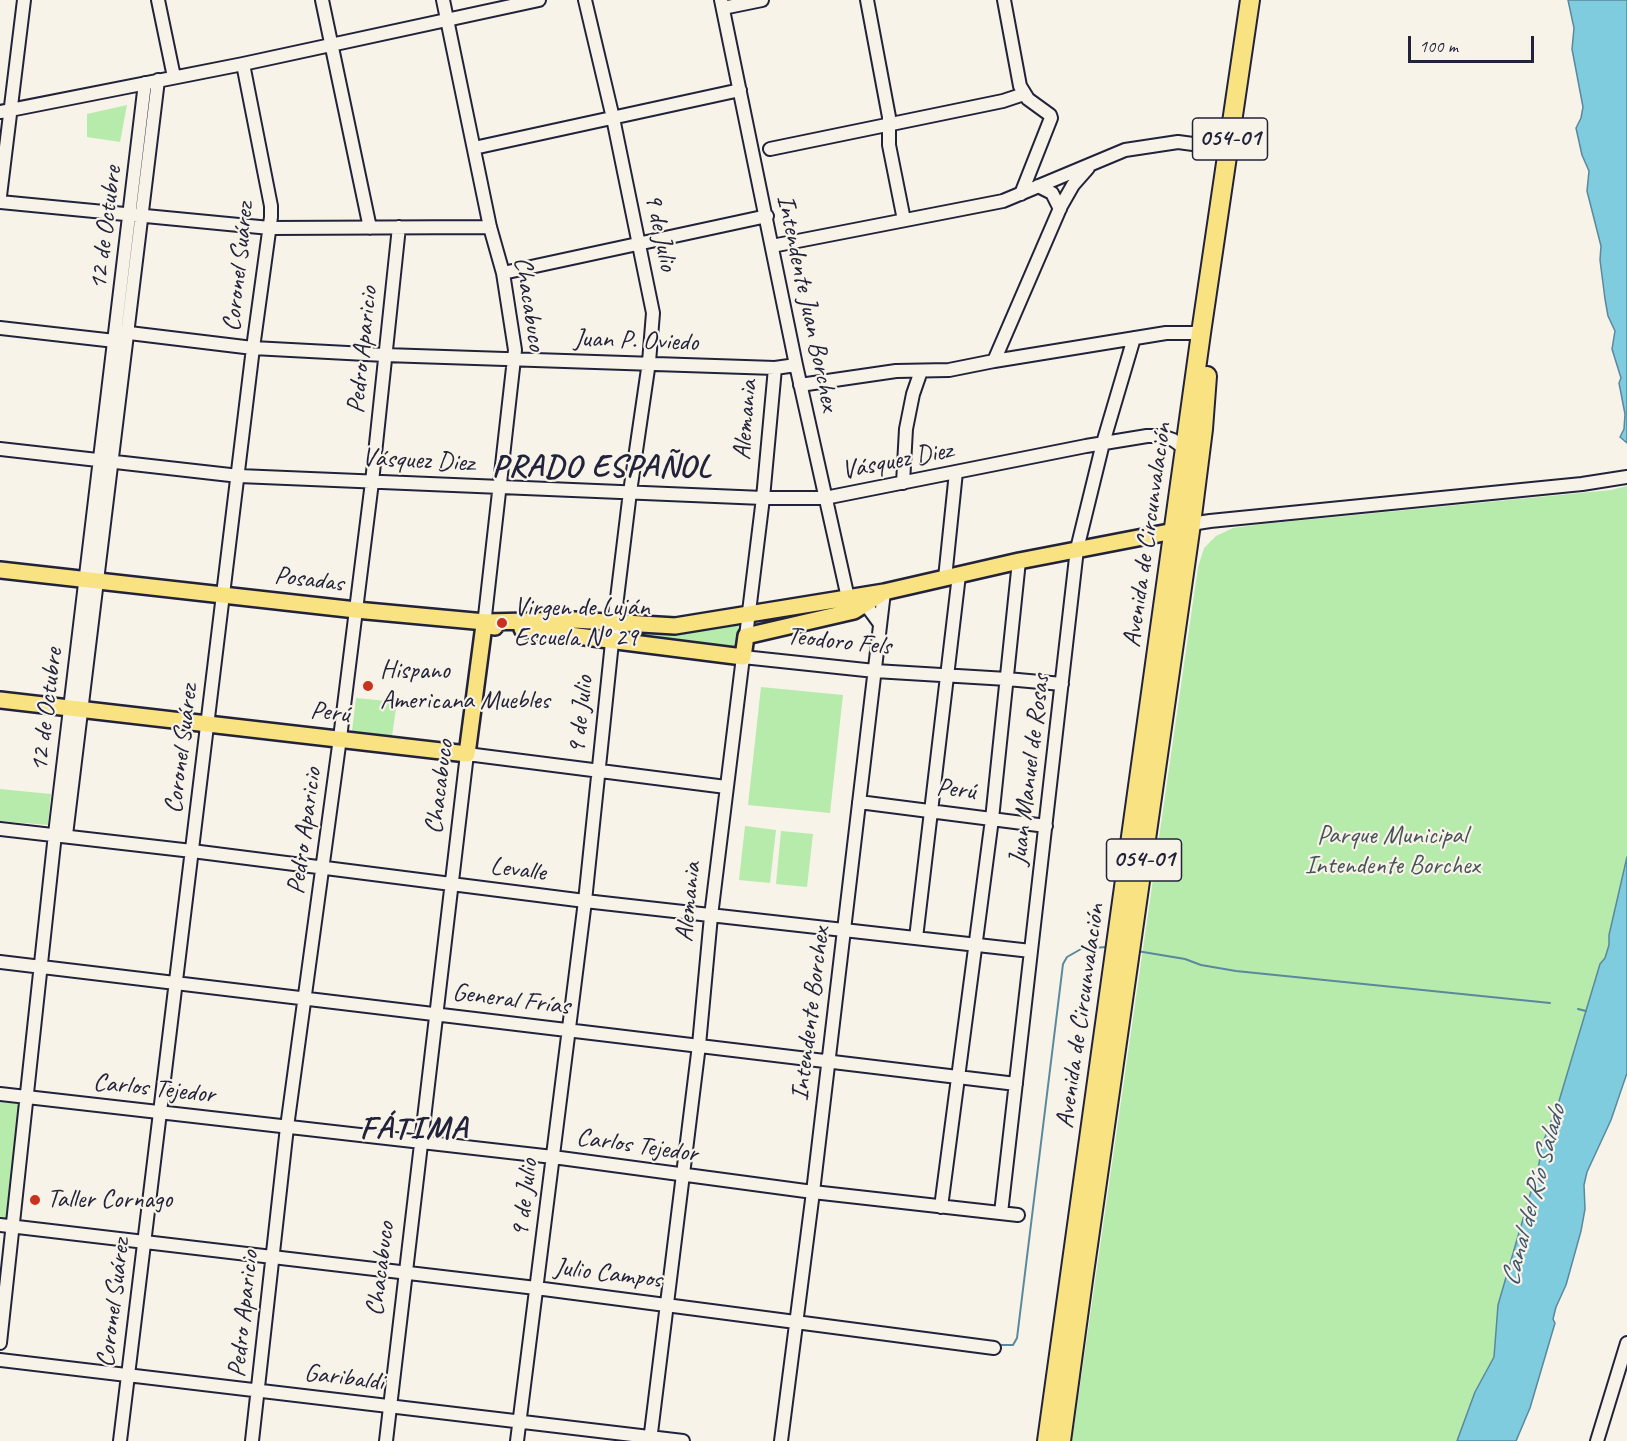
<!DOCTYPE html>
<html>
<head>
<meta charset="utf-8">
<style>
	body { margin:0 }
	#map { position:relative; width:1627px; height:1441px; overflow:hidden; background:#f7f3e8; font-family:Caveat,sans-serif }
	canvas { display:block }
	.scale { position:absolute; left:1408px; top:36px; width:126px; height:27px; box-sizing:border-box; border:3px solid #22223b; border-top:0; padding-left:8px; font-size:18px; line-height:21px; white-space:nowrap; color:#22223b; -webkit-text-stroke:4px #f7f3e8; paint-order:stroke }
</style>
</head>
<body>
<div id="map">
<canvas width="1627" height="1441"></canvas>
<div class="scale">100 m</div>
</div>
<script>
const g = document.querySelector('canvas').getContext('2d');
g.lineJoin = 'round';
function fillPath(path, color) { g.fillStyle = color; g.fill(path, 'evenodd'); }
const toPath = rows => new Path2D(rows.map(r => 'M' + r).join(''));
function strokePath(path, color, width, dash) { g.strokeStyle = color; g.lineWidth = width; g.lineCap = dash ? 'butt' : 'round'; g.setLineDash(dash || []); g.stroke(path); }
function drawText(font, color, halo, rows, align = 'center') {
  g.font = font + ' Caveat,sans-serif'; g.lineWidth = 4.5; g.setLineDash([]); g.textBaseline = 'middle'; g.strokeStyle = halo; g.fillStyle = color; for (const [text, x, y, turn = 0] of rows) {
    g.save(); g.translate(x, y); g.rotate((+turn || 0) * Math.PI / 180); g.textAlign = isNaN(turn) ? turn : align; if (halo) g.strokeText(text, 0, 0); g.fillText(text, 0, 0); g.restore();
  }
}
fillPath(toPath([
	[127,105,120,142,87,137,87,114],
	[1627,486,1627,857,1609,935,1609,945,1605,958,1600,964,1559,1101,1542,1145,1539,1164,1498,1305,1494,1357,1482,1379,1457,1441,1072,1441,1198,567,1204,548,1216,536,1233,528,1263,524,1611,490],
	[848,598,862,608,746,636,743,657,508,622,675,626],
	[761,687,843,695,830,813,748,805],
	[356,698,397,702,392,736,352,731],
	[0,789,51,794,48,825,0,821],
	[745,826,776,830,770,883,739,880],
	[781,831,813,834,807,887,776,884],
	[0,1100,23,1103,9,1221,0,1220]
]), '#b6ebac');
const water = toPath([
	[1568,0,1627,0,1627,443,1620,437,1624,429,1625,414,1619,383,1621,378,1612,349,1615,331,1608,316,1605,299,1600,260,1601,246,1587,191,1589,171,1582,155,1576,128,1581,118,1583,107,1572,49,1574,28,1568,0],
	[1627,857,1627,1073,1611,1120,1587,1172,1584,1185,1585,1209,1581,1231,1566,1285,1556,1307,1553,1319,1555,1323,1530,1408,1516,1441,1457,1441,1475,1392,1494,1357,1498,1305,1539,1164,1542,1145,1559,1101,1600,964,1605,958,1609,945,1609,935,1627,857]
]);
fillPath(water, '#80ccdf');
strokePath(water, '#5a889d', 1.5);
strokePath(toPath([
	[1137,951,1185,959,1201,965,1236,971,1550,1003],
	[1578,1009,1586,1011],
	[1001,1345,1013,1345,1017,1338,1063,964,1067,957,1081,949,1106,947]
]), '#5a889d', 2);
const minor = toPath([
	[158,0,174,77],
	[322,0,370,228],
	[443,0,490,227,503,273,515,350,484,625],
	[721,0,796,365,848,598,869,609,880,624],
	[867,0,889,117,889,145,904,220],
	[1004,0,1020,86,1028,99,1050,115,1051,118,1021,194],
	[723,8,762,0],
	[0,112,243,64,539,0],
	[474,148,740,90],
	[770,149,1003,101,1024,94],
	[1038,186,1052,193,1060,209],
	[0,196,24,0],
	[0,202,270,228,490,227],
	[772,246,1003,201,1125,150,1178,142,1208,146,1219,143,1231,134],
	[503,273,767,216],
	[0,328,115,341],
	[121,332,253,348,385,355,775,368,796,365],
	[994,361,1061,206,1073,185,1088,168],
	[800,385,896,371,949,370,994,361,1166,333,1201,333],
	[0,449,239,476,763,498,825,498,1086,446,1147,436,1162,436,1173,440,1186,449],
	[903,483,906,429,913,394,921,371],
	[1191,524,1210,521,1582,484,1627,477],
	[945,578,956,472],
	[746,636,763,498,775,368],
	[859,802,1046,826],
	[0,829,192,851,585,901,1031,951],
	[66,835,158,80],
	[916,938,959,575],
	[0,962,1016,1084],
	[0,1094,553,1157,813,1192,1018,1215],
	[941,1207,992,819,1019,561],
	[1001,1213,1077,549,1103,443,1134,338],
	[0,1225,536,1288,994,1348],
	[0,1343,55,834,145,83],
	[0,1360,683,1441],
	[120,1441,253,348,271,217,271,206,243,64],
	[252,1441,287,1127,340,738,372,482,399,227],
	[386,1441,467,754,726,787],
	[517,1441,585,901,614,623,630,492,649,362,653,313,613,118,585,0],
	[650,1441,699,1045,711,916,743,657,875,671,1007,679,1062,684],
	[781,1441,813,1192,884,592],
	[1597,1441,1627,1343]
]);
const major = toPath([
	[0,570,356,610,485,622,574,620,675,626,884,592,1019,561,1174,531,1183,528],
	[522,629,743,657,746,636,854,611,881,594],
	[0,700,467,754,484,625,495,627]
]);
const highway = toPath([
	[1047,1441,1201,333,1250,0],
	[1061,1441,1083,1280,1191,524,1203,429,1207,376]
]);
strokePath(minor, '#22223b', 16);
strokePath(major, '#22223b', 20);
strokePath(highway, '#22223b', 22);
strokePath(minor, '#f7f3e8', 12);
strokePath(major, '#f8e281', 15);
strokePath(highway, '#f8e281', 18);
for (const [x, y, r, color] of [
	[502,623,6,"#c8321e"],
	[368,686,6,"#c8321e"],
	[35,1200,6,"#c8321e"]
]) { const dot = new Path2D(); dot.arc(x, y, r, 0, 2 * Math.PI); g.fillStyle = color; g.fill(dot); strokePath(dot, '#f7f3e8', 2); }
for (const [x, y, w] of [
	[1230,139,75],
	[1144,860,75]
]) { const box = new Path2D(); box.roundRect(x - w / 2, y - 21, w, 42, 4.5); g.fillStyle = '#f7f3e8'; g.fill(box); strokePath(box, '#22223b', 1.5); }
drawText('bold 24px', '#22223b', null, [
	["054-01",1230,139],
	["054-01",1144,860]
]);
drawText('26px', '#22223b', '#f7f3e8', [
	["12 de Octubre",106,228,-83],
	["9 de Julio",660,232,78],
	["Coronel Suárez",239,267,-84],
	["Intendente Juan Borchex",807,303,78],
	["Chacabuco",529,304,81],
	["Juan P. Oviedo",636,341,2],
	["Pedro Aparicio",363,350,-84],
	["Alemania",746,420,-85],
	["Vásquez Diez",418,461,3],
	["Vásquez Diez",897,461,-11],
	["Avenida de Circunvalación",1148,535,-82],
	["Posadas",309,580,7],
	["Teodoro Fels",839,642,6],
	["12 de Octubre",47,710,-83],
	["Perú",330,713,7],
	["9 de Julio",581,715,-84],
	["Coronel Suárez",182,749,-83],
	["Juan Manuel de Rosas",1030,770,-83],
	["Chacabuco",440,787,-83],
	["Perú",956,790,7],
	["Pedro Aparicio",305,831,-82],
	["Levalle",518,870,7],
	["Alemania",689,902,-84],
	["General Frías",511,1000,7],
	["Intendente Borchex",811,1014,-83],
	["Avenida de Circunvalación",1081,1016,-82],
	["Carlos Tejedor",154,1089,6],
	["Carlos Tejedor",637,1146,8],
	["9 de Julio",525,1198,-83],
	["Chacabuco",381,1269,-83],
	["Julio Campos",608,1274,7],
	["Coronel Suárez",114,1303,-83],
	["Pedro Aparicio",244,1314,-84],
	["Garibaldi",344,1378,7]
]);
drawText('26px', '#22223b', '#f7f3e8', [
	["Virgen de Luján",514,608],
	["Escuela Nº 29",514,638],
	["Hispano",380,671],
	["Americana Muebles",380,701],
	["Taller Cornago",47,1200]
], 'left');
drawText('26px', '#475457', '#f7f3e8', [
	["Parque Municipal",1392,836],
	["Intendente Borchex",1392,866]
]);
drawText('italic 27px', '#3e556c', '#f7f3e8', [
	["Canal del Río Salado",1534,1196,-75]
]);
g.letterSpacing = '1.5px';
drawText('bold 32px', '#22223b', '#f7f3e8', [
	["PRADO ESPAÑOL",602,468],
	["FÁTIMA",414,1130]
]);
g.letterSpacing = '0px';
</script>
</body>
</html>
